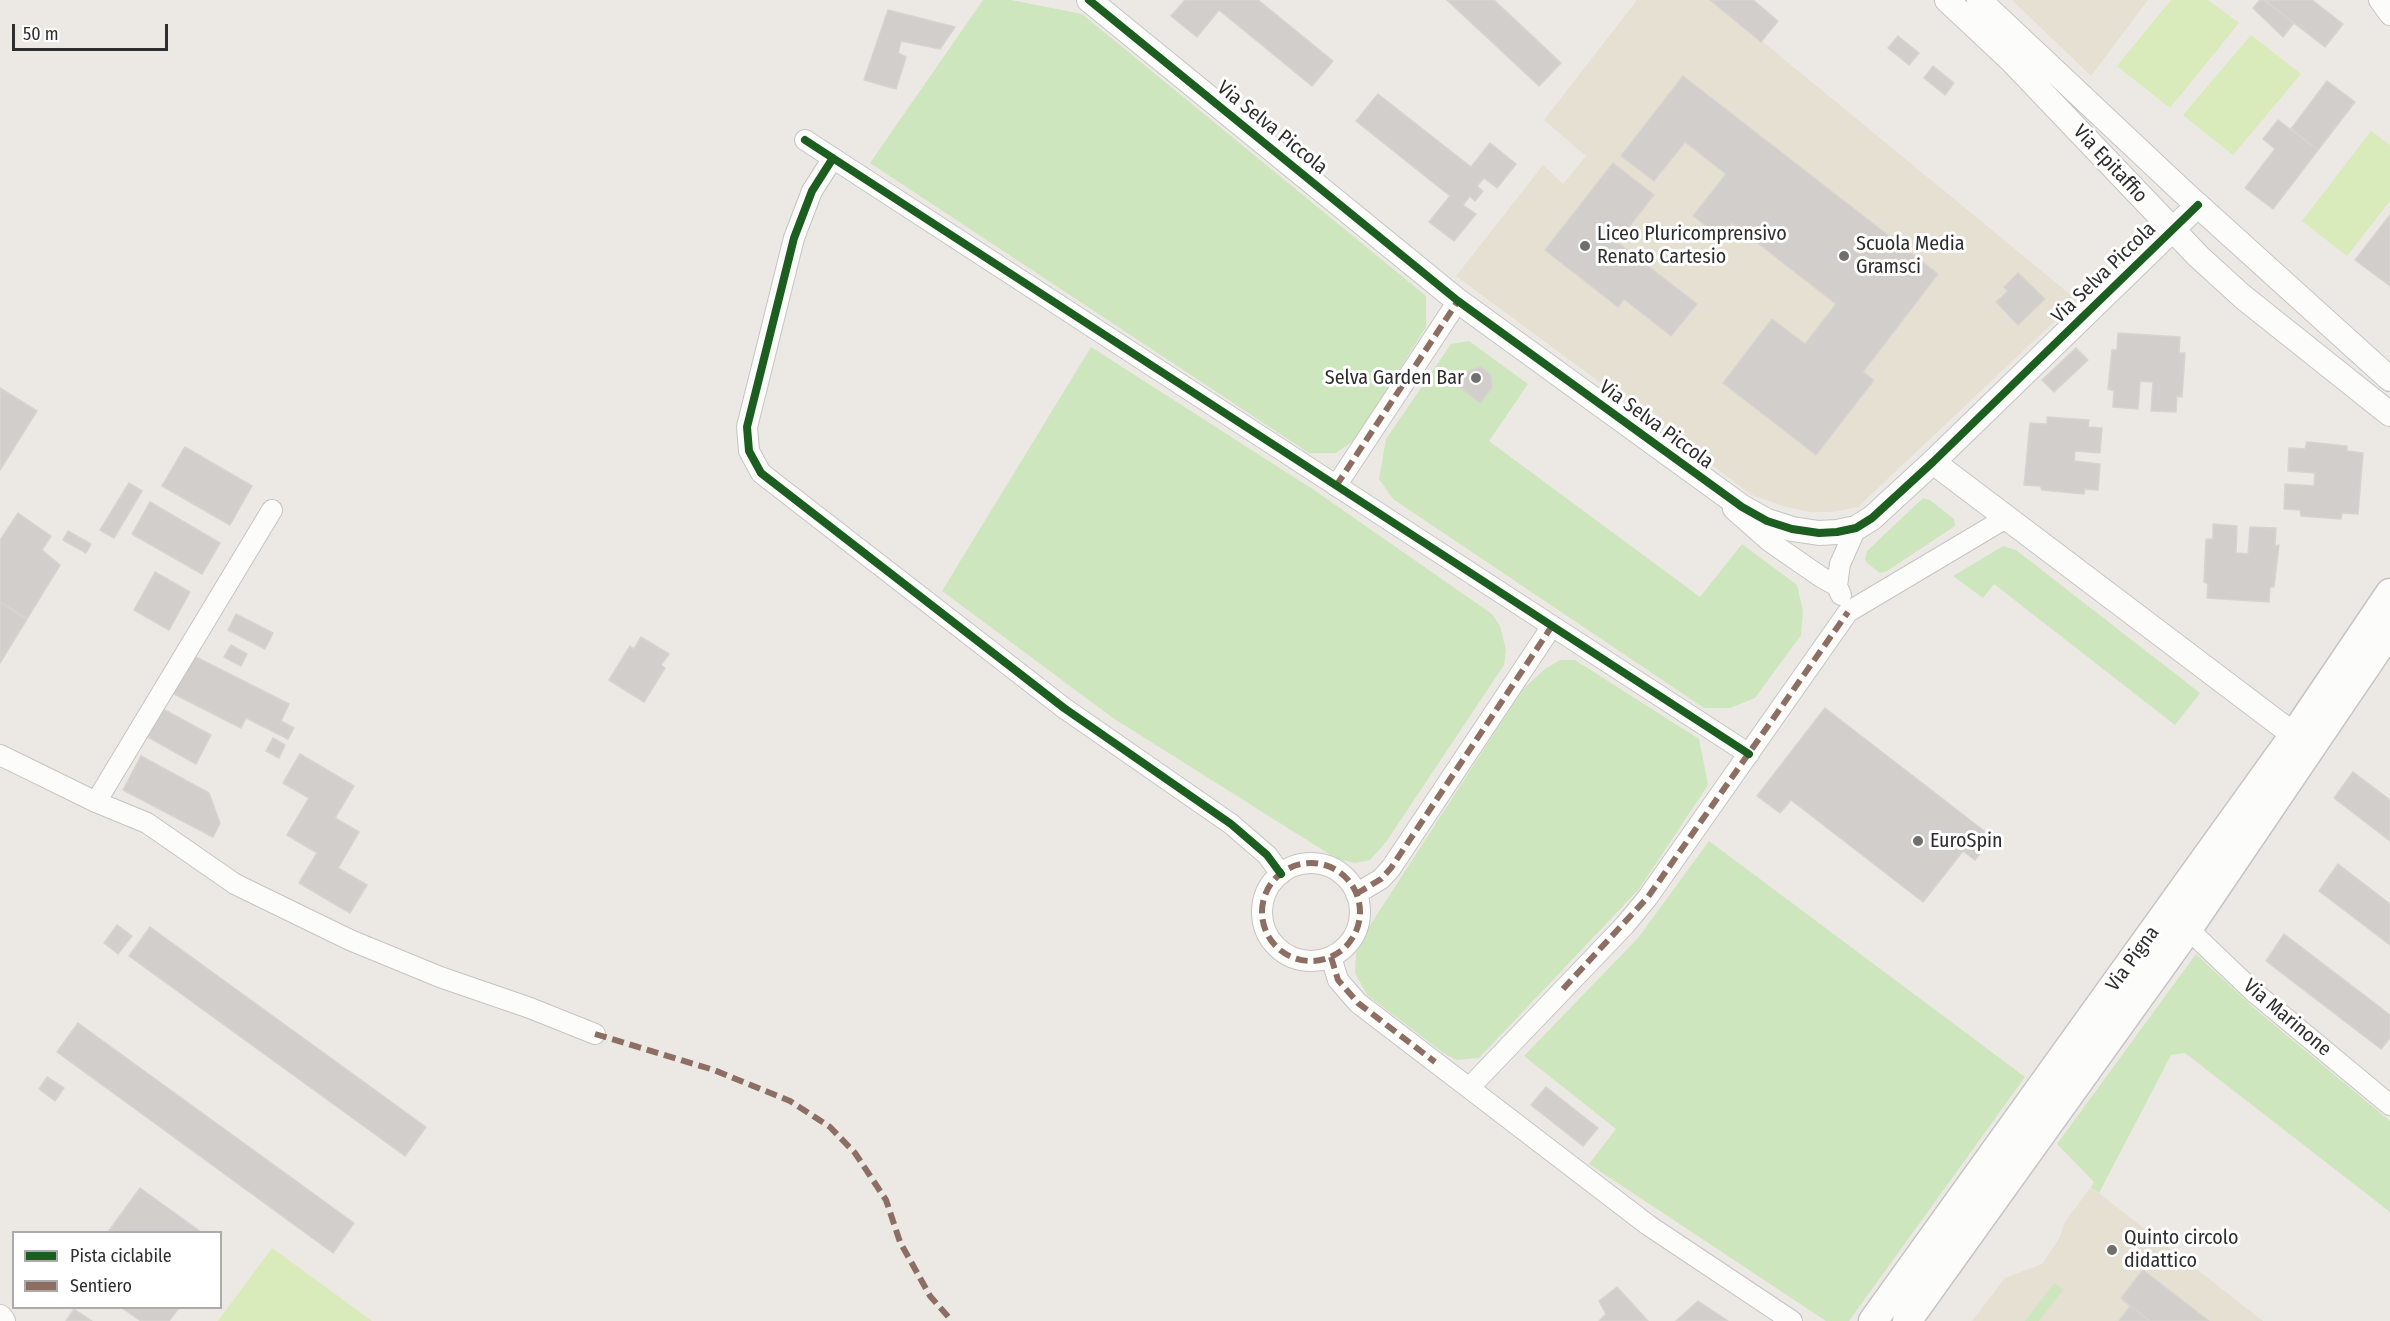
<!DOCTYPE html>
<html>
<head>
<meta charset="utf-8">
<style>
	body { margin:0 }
	#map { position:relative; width:2390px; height:1321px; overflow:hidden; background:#ece8e4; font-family:"Fira Sans Condensed",sans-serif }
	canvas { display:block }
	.legend { position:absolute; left:12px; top:1231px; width:210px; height:78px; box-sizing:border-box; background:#fff; border:2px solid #ababab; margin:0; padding:8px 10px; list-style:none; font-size:18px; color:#2e2e2e }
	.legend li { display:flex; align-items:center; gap:12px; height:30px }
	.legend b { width:30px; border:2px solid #ababab }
	.scale { position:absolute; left:12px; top:24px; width:156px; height:27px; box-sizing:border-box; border:3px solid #2e2e2e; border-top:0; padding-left:8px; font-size:18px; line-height:21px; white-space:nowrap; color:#2e2e2e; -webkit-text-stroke:4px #fff; paint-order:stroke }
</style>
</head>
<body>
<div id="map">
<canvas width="2390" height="1321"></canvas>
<ul class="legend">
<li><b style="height:8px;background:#1b5e20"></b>Pista ciclabile</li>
<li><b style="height:8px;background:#8d6e63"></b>Sentiero</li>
</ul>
<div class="scale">50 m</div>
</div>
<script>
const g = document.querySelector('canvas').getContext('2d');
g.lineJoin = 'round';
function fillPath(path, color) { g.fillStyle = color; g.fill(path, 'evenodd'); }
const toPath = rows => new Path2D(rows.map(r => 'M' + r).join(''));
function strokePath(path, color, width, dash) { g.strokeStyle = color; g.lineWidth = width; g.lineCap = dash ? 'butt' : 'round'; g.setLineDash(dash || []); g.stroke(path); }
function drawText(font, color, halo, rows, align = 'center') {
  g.font = font + ' "Fira Sans Condensed",sans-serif'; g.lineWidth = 6; g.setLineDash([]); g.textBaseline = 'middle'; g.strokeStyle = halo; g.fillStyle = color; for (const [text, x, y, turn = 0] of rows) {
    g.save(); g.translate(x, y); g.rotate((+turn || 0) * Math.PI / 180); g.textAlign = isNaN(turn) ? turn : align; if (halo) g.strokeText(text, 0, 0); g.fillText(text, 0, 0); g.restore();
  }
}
fillPath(toPath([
	[1637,0,1712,0,2077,300,1858,507,1832,512,1811,512,1786,507,1752,495,1456,276,1543,165,1563,184,1586,156,1544,120],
	[2012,0,2148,0,2091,76],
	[2091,1187,2263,1321,1972,1321,2005,1278,2042,1264,2060,1237,2064,1223]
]), '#e6e0d3');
fillPath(toPath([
	[983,0,1011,0,1082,14,1426,296,1426,327,1355,440,1336,453,1309,453,870,163],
	[1469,341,1528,384,1489,441,1700,597,1742,544,1797,585,1803,611,1801,635,1755,698,1730,708,1704,708,1393,499,1379,479,1386,439,1451,344],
	[1091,347,1314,490,1492,614,1500,626,1506,650,1504,665,1386,842,1370,860,1355,863,1337,859,1113,718,942,591],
	[1923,498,1930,500,1954,519,1955,526,1887,571,1880,573,1867,563,1865,559,1867,551],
	[2003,546,2016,550,2200,693,2175,725,1994,584,1983,598,1953,576],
	[1560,660,1575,660,1699,739,1708,785,1639,889,1479,1058,1456,1060,1442,1052,1367,995,1355,973,1356,952,1369,927,1522,690,1545,669],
	[1709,841,2025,1077,1849,1321,1826,1321,1589,1164,1616,1129,1524,1056,1638,938],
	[2196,954,2254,1008,2390,1121,2390,1212,2185,1053,2171,1055,2099,1193,2091,1187,2094,1182,2057,1144],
	[2054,1283,2063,1290,2039,1321,2025,1321]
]), '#cee6be');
fillPath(toPath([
	[2171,0,2208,0,2239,23,2170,108,2117,66],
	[2251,35,2301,74,2233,155,2183,115],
	[2371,131,2390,145,2390,201,2347,256,2302,221],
	[272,1248,372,1321,218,1321]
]), '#d9eabb');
const building = toPath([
	[1185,0,1258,0,1333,61,1312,86,1219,10,1197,37,1171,16,1185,0],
	[1447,0,1494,0,1561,63,1539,86,1447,0],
	[1710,0,1753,0,1778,21,1761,42,1710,0],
	[2260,0,2264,0,2294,23,2283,37,2253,8,2260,0],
	[2264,0,2312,0,2343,24,2325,47,2264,0],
	[888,10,955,27,940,49,901,41,898,53,906,57,896,89,864,80,888,10],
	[1898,36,1919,53,1909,65,1888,48,1898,36],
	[1933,66,1954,83,1945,95,1924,78,1933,66],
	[1683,76,1938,274,1863,372,1874,380,1816,455,1723,383,1772,319,1805,344,1836,304,1732,223,1721,237,1693,216,1726,174,1685,142,1654,181,1621,156,1683,76],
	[2327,81,2355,102,2318,150,2291,129,2327,81],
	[1378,94,1471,167,1490,143,1516,164,1497,188,1484,178,1477,186,1483,191,1475,201,1470,196,1463,205,1476,214,1454,241,1429,222,1450,196,1356,121,1378,94],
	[2278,120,2318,150,2273,209,2245,188,2275,149,2263,139,2278,120],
	[1613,163,1654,195,1617,242,1697,304,1671,336,1624,299,1618,307,1545,250,1613,163],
	[2390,215,2390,286,2355,260,2390,215],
	[2018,273,2045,299,2018,325,1996,302,2008,291,2004,287,2018,273],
	[2118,333,2180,337,2179,353,2185,353,2182,397,2177,396,2176,412,2151,411,2153,382,2140,381,2138,409,2113,407,2114,391,2108,389,2112,350,2117,350,2118,333],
	[2076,348,2088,360,2054,392,2042,380,2076,348],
	[1481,367,1491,375,1492,388,1480,403,1458,386,1469,371,1481,367],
	[0,388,37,411,0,470,0,388],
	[2047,417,2089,420,2088,427,2102,428,2100,453,2075,451,2074,461,2100,464,2098,490,2085,489,2084,494,2042,490,2040,486,2024,485,2030,423,2047,424,2047,417],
	[2307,442,2347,446,2347,451,2363,453,2358,514,2342,513,2341,519,2301,516,2300,510,2284,509,2285,484,2314,486,2315,473,2288,471,2289,448,2305,449,2307,442],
	[185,447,252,486,230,525,162,486,185,447],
	[129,483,142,491,114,538,100,530,129,483],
	[150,502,220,543,202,574,132,534,150,502],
	[18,513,51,536,42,550,60,565,27,619,0,602,0,540,18,513],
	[2213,524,2237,526,2236,553,2248,554,2250,527,2276,528,2275,546,2279,545,2274,587,2270,587,2269,602,2207,598,2208,584,2204,582,2206,539,2213,539,2213,524],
	[68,531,91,544,86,553,63,540,68,531],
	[155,572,190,592,169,630,134,610,155,572],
	[0,602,27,619,0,663,0,602],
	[236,614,273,633,265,649,228,630,236,614],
	[641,637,669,654,661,665,665,668,644,702,609,680,630,646,634,649,641,637],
	[231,645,247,654,241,666,224,657,231,645],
	[190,654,289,704,281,721,294,728,288,739,246,718,241,728,170,692,190,654],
	[1825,708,1992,837,1975,860,1963,851,1923,902,1791,800,1780,813,1757,796,1825,708],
	[163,709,211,735,196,764,148,737,163,709],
	[273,738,285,745,279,758,266,751,273,738],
	[300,754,354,786,335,818,359,832,338,868,367,885,350,913,299,883,317,853,287,835,309,798,283,783,300,754],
	[141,756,209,793,220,823,213,837,123,790,141,756],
	[2353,772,2390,800,2390,841,2334,798,2353,772],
	[2338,864,2390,904,2390,945,2319,891,2338,864],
	[117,925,132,936,118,954,104,943,117,925],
	[150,927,426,1127,405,1156,129,956,150,927],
	[2284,934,2390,1015,2390,1038,2381,1049,2266,961,2284,934],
	[78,1023,354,1223,333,1253,57,1052,78,1023],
	[47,1077,64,1088,55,1101,39,1089,47,1077],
	[1546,1087,1598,1128,1583,1146,1531,1105,1546,1087],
	[140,1188,201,1232,108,1232,140,1188],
	[2143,1270,2209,1321,2150,1321,2130,1306,2121,1298,2143,1270],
	[1617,1287,1648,1321,1599,1321,1606,1314,1599,1301,1617,1287],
	[1698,1301,1728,1321,1676,1321,1698,1301],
	[2130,1306,2150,1321,2119,1321,2130,1306],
	[122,1308,179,1308,169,1321,141,1321,122,1308],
	[74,1309,92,1321,66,1321,74,1309]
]);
fillPath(building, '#d1cecb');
strokePath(building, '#d7d4d0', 1.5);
const minor = toPath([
	[2379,0,2390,15],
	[805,140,1749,754],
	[833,158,812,191,794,238,747,427,749,451,761,473,1064,708,1231,824,1267,855,1281,874],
	[1336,486,1458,301],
	[1733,509,1769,541,1821,577,1837,586],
	[1841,595,1837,586,1840,564,1856,528],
	[0,755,96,802,147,823,235,884,350,940,440,977,530,1008,595,1034],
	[96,802,272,510],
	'1262 912a49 49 0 1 1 98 0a49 49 0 1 1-98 0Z',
	[1356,894,1381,879,1391,868,1552,626],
	[2188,929,2254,992,2390,1105],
	[1331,957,1338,980,1358,1003,1648,1225,1792,1321],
	[1469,1088,1625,925,1648,897,1848,612,2006,518]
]);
const tertiary = toPath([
	[1089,0,1458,301,1742,507,1767,521,1792,529,1819,533,1837,532,1856,528,1872,518,1933,462,2198,205],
	[1947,0,2011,60,2198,256,2243,297,2390,414],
	[1979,0,2181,190,2390,379],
	[1933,462,2294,735],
	[0,1317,3,1321]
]);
const secondary = toPath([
	[1873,1321,2294,735,2390,593],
	[1907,1321,2188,929,2390,631]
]);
strokePath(minor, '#c5c4c5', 22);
strokePath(tertiary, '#c5c4c5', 26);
strokePath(secondary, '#c5c4c5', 31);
strokePath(minor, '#fcfcfb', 20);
strokePath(tertiary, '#fcfcfb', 24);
strokePath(secondary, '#fcfcfb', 28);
strokePath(toPath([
	[1336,486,1458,301],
	'1262 912a49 49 0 1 1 98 0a49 49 0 1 1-98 0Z',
	[1356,894,1381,879,1391,868,1552,626],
	[1331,957,1338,980,1358,1003,1435,1062],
	[1563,989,1648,897,1848,612],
	[595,1034,714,1070,790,1101,830,1127,855,1153,886,1200,900,1242,930,1296,952,1321]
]), '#8d6e63', 6, [12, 6]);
strokePath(toPath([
	[1089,0,1458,301,1742,507,1767,521,1792,529,1819,533,1837,532,1856,528,1872,518,1933,462,2198,205],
	[805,140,1749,754],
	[833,158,812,191,794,238,747,427,749,451,761,473,1064,708,1231,824,1267,855,1281,874]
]), '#1b5e20', 8);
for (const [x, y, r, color] of [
	[1585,246,6,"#706f6e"],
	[1844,256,6,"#706f6e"],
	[1476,378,6,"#706f6e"],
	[1918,841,6,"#706f6e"],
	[2112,1250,6,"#706f6e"]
]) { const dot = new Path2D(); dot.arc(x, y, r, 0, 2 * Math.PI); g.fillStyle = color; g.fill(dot); strokePath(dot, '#fff', 2); }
drawText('20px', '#2e2e2e', '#fff', [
	["Via Selva Piccola",1272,128,39],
	["Via Epitaffio",2110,164,47],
	["Via Selva Piccola",2104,273,-44],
	["Via Selva Piccola",1656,425,36],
	["Via Pigna",2133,959,-54],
	["Via Marinone",2287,1018,40]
]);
drawText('20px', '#2e2e2e', '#fff', [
	["Liceo Pluricomprensivo",1597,234],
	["Renato Cartesio",1597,257],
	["Scuola Media",1856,244],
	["Gramsci",1856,267],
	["Selva Garden Bar",1464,378,"right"],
	["EuroSpin",1930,841],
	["Quinto circolo",2124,1238],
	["didattico",2124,1261]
], 'left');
</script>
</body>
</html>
